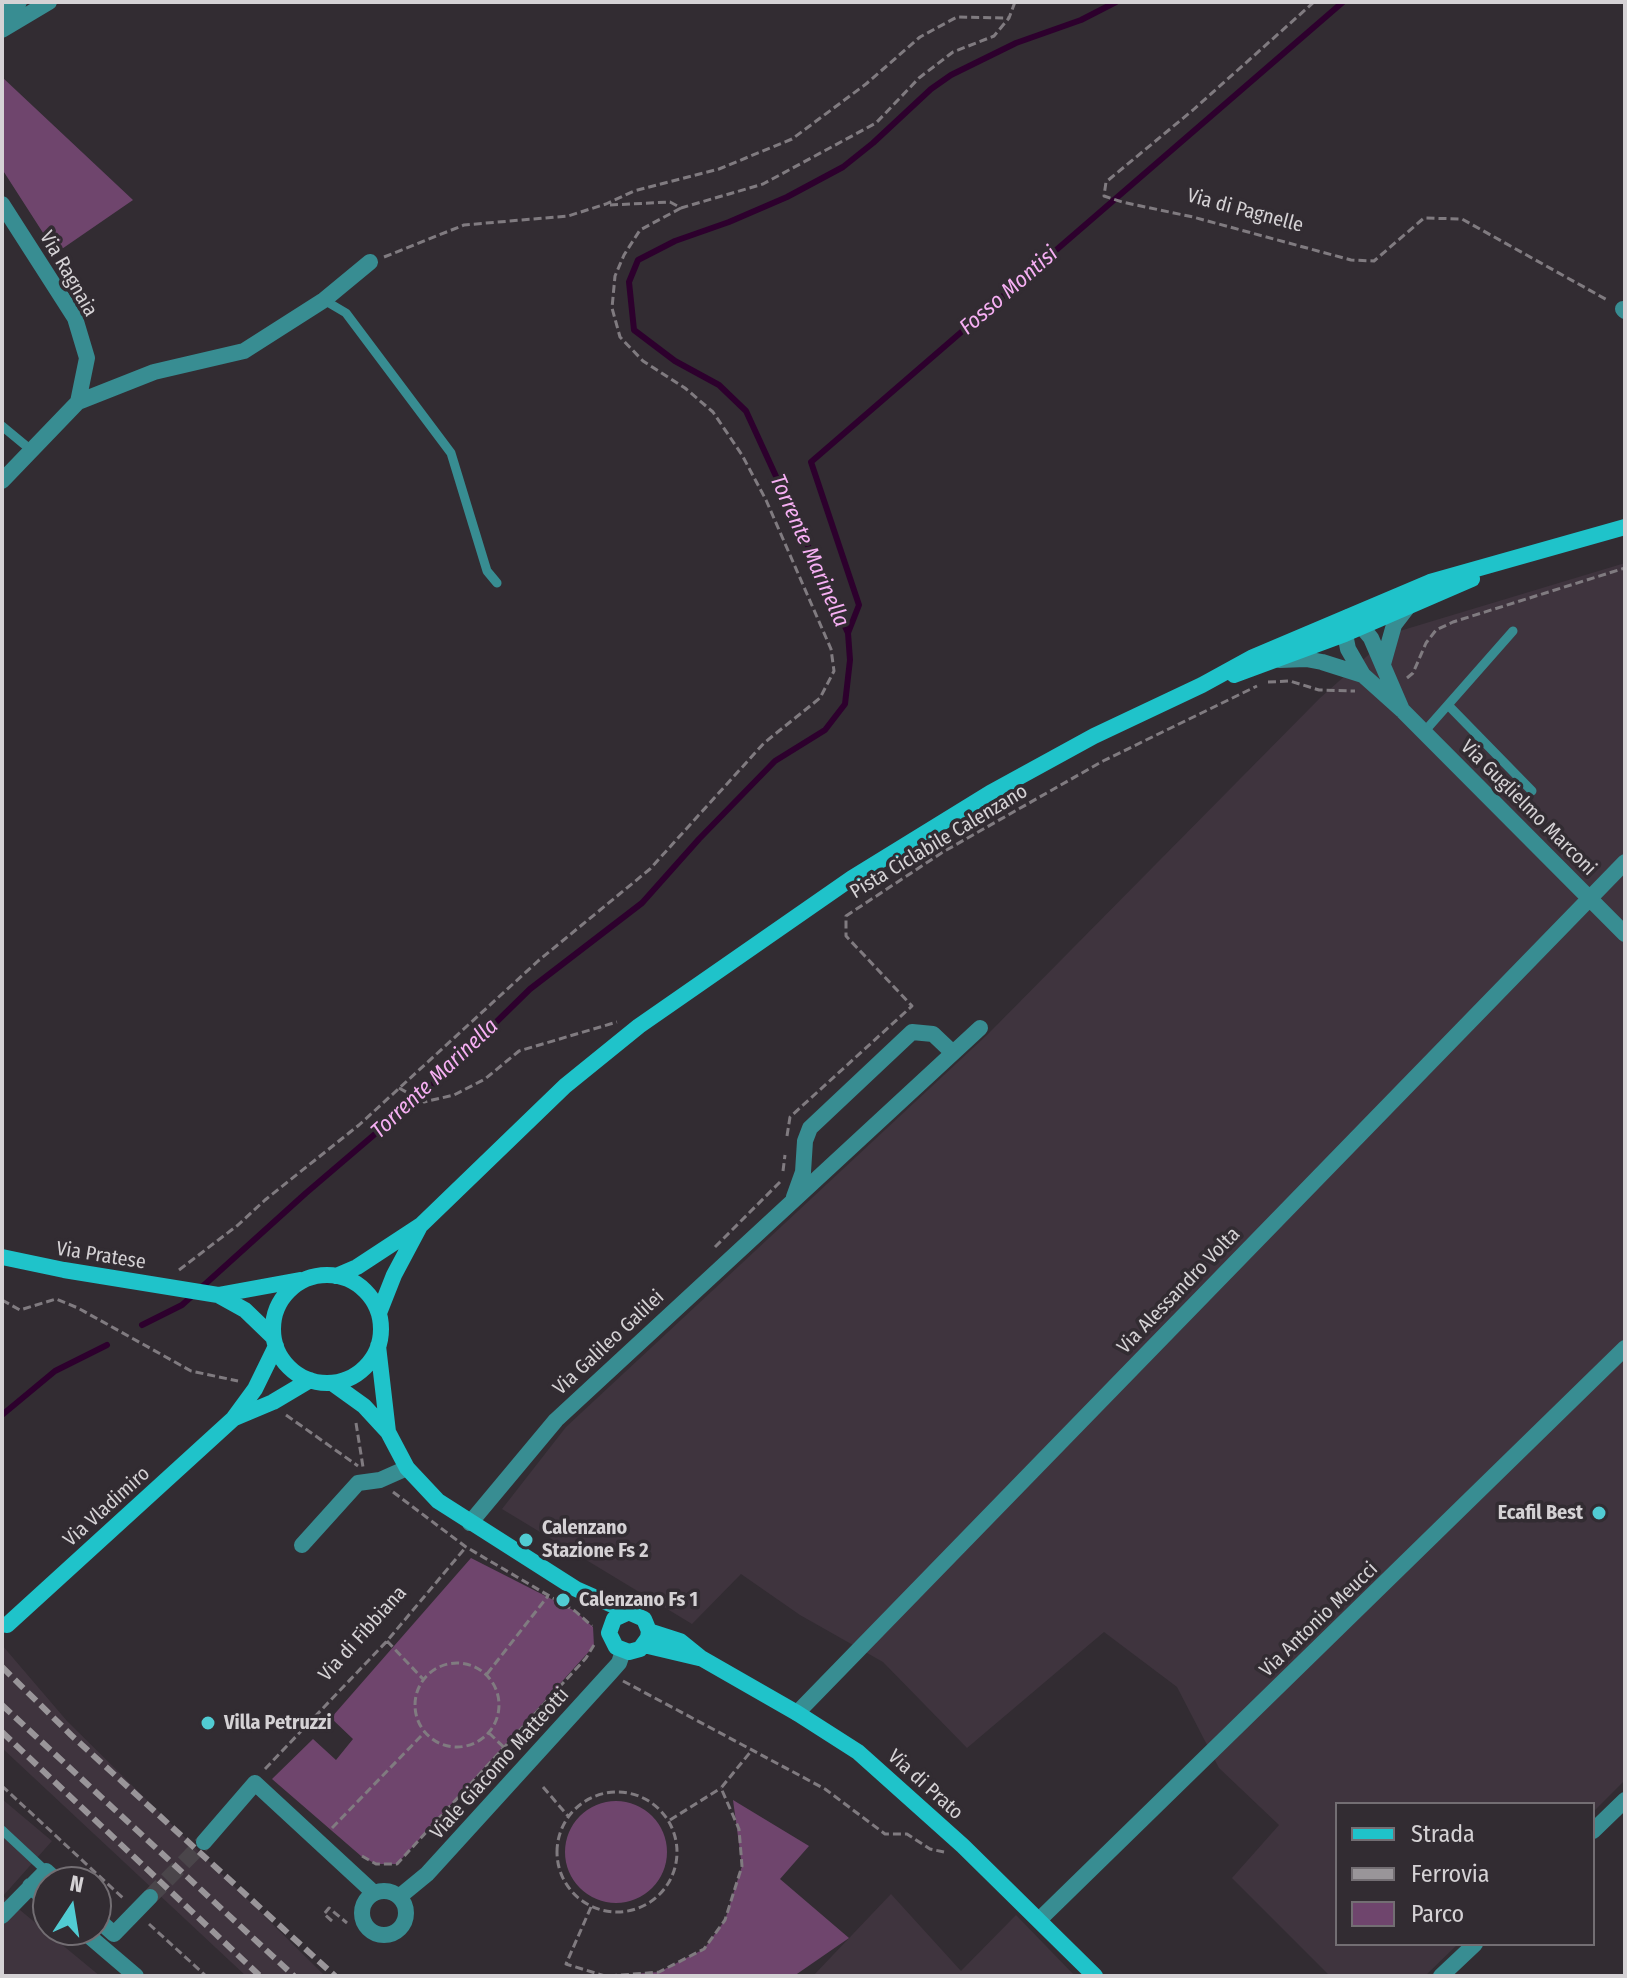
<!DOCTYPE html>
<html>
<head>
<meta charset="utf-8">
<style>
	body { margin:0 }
	#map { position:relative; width:1627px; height:1978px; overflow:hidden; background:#322c32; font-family:"Fira Sans Condensed",sans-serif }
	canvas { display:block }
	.frame { position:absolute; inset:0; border:4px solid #d5d2d5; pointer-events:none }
	.legend { position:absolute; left:1335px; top:1802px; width:260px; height:144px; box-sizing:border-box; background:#322c32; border:2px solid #736e73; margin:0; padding:10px 14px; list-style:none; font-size:24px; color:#d5d2d5 }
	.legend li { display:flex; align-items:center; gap:16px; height:40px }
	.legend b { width:40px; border:2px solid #736e73 }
	.north { position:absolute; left:32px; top:1866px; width:80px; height:80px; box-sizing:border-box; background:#322c32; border:2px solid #736e73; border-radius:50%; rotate:12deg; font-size:22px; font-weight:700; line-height:32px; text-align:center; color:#d5d2d5 }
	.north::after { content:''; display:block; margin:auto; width:28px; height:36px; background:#51ccd3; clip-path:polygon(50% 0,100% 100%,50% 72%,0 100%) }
</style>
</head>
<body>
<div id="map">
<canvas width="1627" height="1978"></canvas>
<div class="frame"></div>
<ul class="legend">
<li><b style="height:10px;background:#1fc3ca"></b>Strada</li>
<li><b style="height:10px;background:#999599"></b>Ferrovia</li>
<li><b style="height:22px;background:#6f456d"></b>Parco</li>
</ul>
<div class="north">N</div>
</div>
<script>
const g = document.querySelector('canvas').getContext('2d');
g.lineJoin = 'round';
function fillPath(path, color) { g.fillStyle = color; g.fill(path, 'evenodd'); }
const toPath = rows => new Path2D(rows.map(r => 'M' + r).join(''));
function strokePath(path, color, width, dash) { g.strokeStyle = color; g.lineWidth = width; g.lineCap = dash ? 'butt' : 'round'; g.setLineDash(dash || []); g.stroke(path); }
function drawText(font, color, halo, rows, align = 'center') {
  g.font = font + ' "Fira Sans Condensed",sans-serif'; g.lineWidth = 7; g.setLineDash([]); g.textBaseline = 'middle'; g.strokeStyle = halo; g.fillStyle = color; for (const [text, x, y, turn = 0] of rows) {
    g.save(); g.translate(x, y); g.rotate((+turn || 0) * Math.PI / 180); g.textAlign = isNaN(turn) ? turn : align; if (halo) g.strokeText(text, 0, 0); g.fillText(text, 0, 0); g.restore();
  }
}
fillPath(toPath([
	[1625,563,1625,1780,1593,1812,1593,1804,1337,1804,1337,1944,1458,1944,1425,1976,1330,1976,1232,1878,1279,1825,1219,1768,1177,1687,1104,1632,967,1748,883,1662,800,1615,741,1574,692,1624,502,1509,566,1427,987,1035,1320,698,1393,633],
	[2,1645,67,1721,325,1976,246,1976,2,1748],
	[2,1799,52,1841,3,1896,100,1976,2,1976],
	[891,1894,961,1971,1016,1915,1075,1976,813,1976]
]), '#3f343e');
fillPath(toPath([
	[2,77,133,200,56,253,2,169],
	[471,1558,575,1611,593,1627,594,1646,397,1864,376,1864,361,1856,272,1779,313,1739,336,1760,353,1739,331,1718],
	[733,1800,809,1846,780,1879,849,1938,794,1976,609,1976,659,1972,704,1949,725,1920,742,1866],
	'565 1852a51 51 0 1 1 102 0a51 51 0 1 1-102 0Z'
]), '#6f456d');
strokePath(toPath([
	[848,633,859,605,811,462,1343,2],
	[142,1325,182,1305,306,1193,430,1087,530,989,642,903,699,839,775,761,825,730,845,704,850,660,848,633,746,411,719,385,675,361,634,330,629,282,638,260,675,241,729,222,787,197,843,167,873,143,931,89,951,75,1016,43,1081,20,1116,2],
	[2,1415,55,1371,107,1345]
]), '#2d002d', 6);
strokePath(toPath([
	[150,1897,204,1842]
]), '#4a454a', 16, [16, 8]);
strokePath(toPath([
	[1314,2,1193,110,1106,182,1104,196,1122,202,1193,217,1351,260,1374,261,1424,218,1462,219,1609,301],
	[610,205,670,202,681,208,763,184,876,123,919,78,953,52,994,36,1009,18,1015,2],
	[384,257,464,225,568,216,606,204,634,191,719,169,792,139,866,84,920,37,957,17,1009,18],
	[1407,678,1413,673,1426,643,1436,630,1453,622,1625,568],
	[1268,682,1290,681,1319,690,1355,691],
	[399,1088,424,1102,454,1095,485,1079,519,1051,617,1022],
	[787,1136,790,1117,912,1006,846,936,846,916,943,852,1103,761,1257,686],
	[783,1171,785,1155],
	[715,1247,780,1182],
	[179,1270,238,1225,265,1200,359,1125,538,961,650,869,764,743,820,698,834,671,831,649,766,500,742,455,713,412,685,388,643,361,620,337,612,308,615,276,624,255,640,230,681,208],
	[2,1300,20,1310,56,1299,78,1308,191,1371,238,1381],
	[286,1415,358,1466],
	[356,1423,363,1467],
	[393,1492,466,1547,575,1611,592,1626],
	[387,1641,423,1679],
	'415 1705a42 42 0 1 1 84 0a42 42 0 1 1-84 0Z',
	[487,1674,548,1596],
	[623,1681,825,1789,885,1834,907,1834,930,1849,944,1852],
	[489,1733,512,1755],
	[265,1769,387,1641,466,1547],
	[2,1786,124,1899],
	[543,1787,568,1816],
	'557 1852a60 60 0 1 1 120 0a60 60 0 1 1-120 0Z',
	[670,1820,721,1788],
	[332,1828,424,1733],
	[362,1856,376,1864,397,1864,586,1658,594,1645],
	[591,1907,566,1964,605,1976],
	[332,1921,324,1914,329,1908,347,1923],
	[149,1924,206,1976],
	[609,1976,659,1972,704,1949,725,1920,742,1866,739,1829,721,1788,752,1750]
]), '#807b80', 3, [8, 4]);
strokePath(toPath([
	[324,300,346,313,451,453,487,571,497,583],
	[2,426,31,450],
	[1448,705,1532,791],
	[1424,732,1513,631],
	[2,1830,46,1871]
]), '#388d92', 9);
strokePath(toPath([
	[2,12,19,2],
	[2,30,49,2],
	[2,204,75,318,87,358,78,402,2,481],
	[1623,309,1625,311],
	[78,402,154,372,244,351,324,300,370,262],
	[1279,660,1306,659,1322,662,1363,675],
	[1383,664,1394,625,1407,608],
	[1402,710,1371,638,1361,626,1348,617,1344,629,1348,649,1363,675,1402,710,1625,934],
	[794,1197,803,1172,805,1141,810,1128,912,1032,933,1034,953,1053],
	[470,1523,556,1420,980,1028],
	[302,1545,358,1483,380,1480,407,1468],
	[797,1713,1625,862],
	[1593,1831,1625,1800],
	[204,1842,255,1783,374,1893],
	[30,1886,48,1901],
	'362 1913a22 22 0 1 1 44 0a22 22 0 1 1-44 0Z',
	[399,1897,427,1874,610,1673,619,1663,623,1651],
	[2,1916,46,1871,58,1882],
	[96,1918,114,1934,150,1897],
	[1040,1919,1625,1348],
	[82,1930,136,1976],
	[1441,1976,1475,1944]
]), '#388d92', 16);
strokePath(toPath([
	[1234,675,1345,634,1472,579],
	[2,1257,64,1270,218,1295,300,1280],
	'273 1329a54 54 0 1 1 108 0a54 54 0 1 1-108 0Z',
	[336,1276,357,1267,421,1225,565,1086,639,1026,852,878,990,793,1094,736,1202,685,1253,657,1430,582,1625,527],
	[218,1295,245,1310,273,1337],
	[379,1313,394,1275,419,1228],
	[378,1346,388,1432],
	[332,1383,364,1406,388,1432,407,1468,438,1501,576,1589,644,1619,649,1631,648,1638,640,1649,629,1652,616,1647,609,1633,614,1619,627,1613],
	[235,1418,273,1402,310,1380],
	[7,1625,233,1419,255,1389,276,1346],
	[649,1631,680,1641,701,1658,797,1713,858,1752,963,1846,1095,1976],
	[644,1645,699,1658]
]), '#1fc3ca', 16);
strokePath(toPath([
	[2,1667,71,1735,335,1976],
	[2,1705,294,1976],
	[2,1732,260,1976]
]), '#999599', 6, [12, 6]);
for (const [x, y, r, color] of [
	[1599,1513,8,"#51ccd3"],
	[526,1540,8,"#51ccd3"],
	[563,1600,8,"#51ccd3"],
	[208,1723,8,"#51ccd3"]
]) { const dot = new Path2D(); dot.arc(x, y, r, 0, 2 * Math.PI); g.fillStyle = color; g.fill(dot); strokePath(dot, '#322c32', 3); }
drawText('20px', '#d5d2d5', '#322c32', [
	["Via di Pagnelle",1245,211,15],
	["Via Ragnaia",68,274,60],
	["Via Guglielmo Marconi",1528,808,45],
	["Pista Ciclabile Calenzano",939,842,-31],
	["Via Pratese",101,1256,9],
	["Via Alessandro Volta",1179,1291,-46],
	["Via Galileo Galilei",609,1343,-43],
	["Via Vladimiro",107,1507,-42],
	["Via Antonio Meucci",1319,1620,-44],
	["Via di Fibbiana",363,1634,-48],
	["Viale Giacomo Matteotti",500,1764,-48],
	["Via di Prato",925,1785,42]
]);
drawText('bold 20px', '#d5d2d5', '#322c32', [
	["Ecafil Best",1583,1513,"right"],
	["Calenzano",542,1528],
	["Stazione Fs 2",542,1551],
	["Calenzano Fs 1",579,1600],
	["Villa Petruzzi",224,1723]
], 'left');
drawText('italic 22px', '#f6aff3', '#322c32', [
	["Fosso Montisi",1009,291,-41],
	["Torrente Marinella",809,551,66],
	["Torrente Marinella",435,1079,-43]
]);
</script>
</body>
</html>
